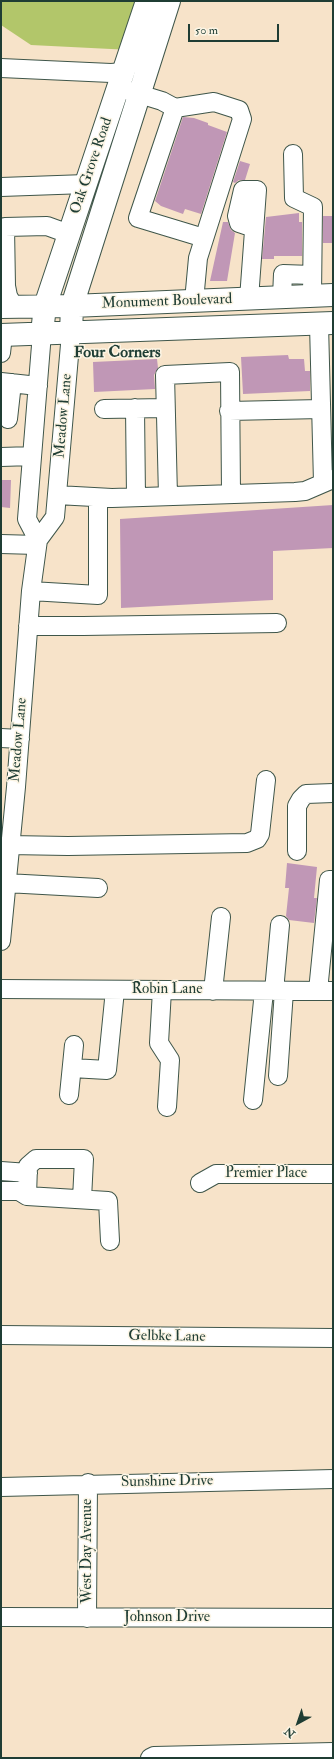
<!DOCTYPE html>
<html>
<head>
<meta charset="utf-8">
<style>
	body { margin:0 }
	#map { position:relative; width:334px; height:1759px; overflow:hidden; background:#f7e3c9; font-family:"IM FELL Double Pica",serif }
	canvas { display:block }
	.frame { position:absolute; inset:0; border:2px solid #1f3d34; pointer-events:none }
	.north { position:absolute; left:278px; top:1703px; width:40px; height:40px; -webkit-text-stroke:3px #fcf5e5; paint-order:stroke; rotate:220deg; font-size:11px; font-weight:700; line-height:16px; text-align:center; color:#1f3d34 }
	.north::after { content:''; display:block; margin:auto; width:14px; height:18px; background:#1f3d34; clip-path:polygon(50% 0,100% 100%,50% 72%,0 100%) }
	.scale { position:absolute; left:188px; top:24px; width:91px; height:18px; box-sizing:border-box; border:2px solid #1f3d34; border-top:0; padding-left:5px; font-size:12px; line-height:14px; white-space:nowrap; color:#1f3d34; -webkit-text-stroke:3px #fcf5e5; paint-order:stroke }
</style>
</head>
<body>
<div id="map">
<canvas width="334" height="1759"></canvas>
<div class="frame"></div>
<div class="north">N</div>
<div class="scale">50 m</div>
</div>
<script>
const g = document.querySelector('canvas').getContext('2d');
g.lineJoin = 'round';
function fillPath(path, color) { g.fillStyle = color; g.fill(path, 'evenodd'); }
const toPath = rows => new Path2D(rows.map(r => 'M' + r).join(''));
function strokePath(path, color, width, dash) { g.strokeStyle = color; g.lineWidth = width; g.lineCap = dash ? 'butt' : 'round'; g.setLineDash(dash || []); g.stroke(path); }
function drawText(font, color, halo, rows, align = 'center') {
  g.font = font + ' "IM FELL Double Pica",serif'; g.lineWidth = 3; g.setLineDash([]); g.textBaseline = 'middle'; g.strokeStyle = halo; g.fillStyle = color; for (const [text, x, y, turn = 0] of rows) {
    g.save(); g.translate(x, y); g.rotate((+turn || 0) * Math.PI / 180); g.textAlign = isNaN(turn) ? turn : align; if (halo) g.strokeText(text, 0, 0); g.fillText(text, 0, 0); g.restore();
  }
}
fillPath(toPath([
	[1,1,147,1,131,50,31,45,1,25]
]), '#b2c66a');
fillPath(toPath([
	[183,117,194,118,208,123,208,125,227,132,201,214,185,209,183,214,161,206,155,201],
	[240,161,250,164,245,180,239,180,235,183,233,182],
	[299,213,299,222,302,222,302,256,274,256,274,259,262,259,266,217],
	[323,216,333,216,332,243,323,243],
	[223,222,228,222,231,230,235,233,227,281,210,281],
	[288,355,289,359,304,359,305,371,310,371,310,391,243,394,241,357],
	[157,359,158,368,154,375,155,389,94,392,93,362],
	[1,480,11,480,10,508,1,507],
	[333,505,333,548,273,551,273,600,121,608,120,519],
	[287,863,317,867,314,898,317,898,314,923,289,920,286,916,289,888,285,888]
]), '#c097b6');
const minor = toPath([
	[1,68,111,73,124,72],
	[126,90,162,101,175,108,214,102,239,110,242,119,198,258,194,301],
	[175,108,138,218,204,238],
	[293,154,294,198,313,207,312,296],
	[1,187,86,184],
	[282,297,283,274,312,275],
	[249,299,257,190,243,190,237,216,239,223,254,228],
	[14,307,8,296,6,286,5,227,47,226,69,234],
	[319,324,323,483],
	[1,353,3,335],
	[1,382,38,386],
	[135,408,136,497],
	[104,409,165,408],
	[229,411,321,409],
	[8,419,12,383],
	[1,457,32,456],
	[57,495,112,498,295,492,305,491,333,479],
	[168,496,165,375,230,372,231,493],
	[38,540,27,519,42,333],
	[1,544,37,545],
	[31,591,98,595,98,498],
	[28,626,83,626,277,623],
	[1,738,20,739],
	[9,845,68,846,247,843,257,839,260,834,266,780],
	[297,851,297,806,301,799,306,794,333,793],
	[6,883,98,888],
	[1,941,16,787,31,591,38,540,55,517,71,333],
	[1,989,333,991],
	[162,990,159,1043,170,1060,167,1107],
	[213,991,221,917],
	[274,991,280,925],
	[318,991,329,880,333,880],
	[72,1068,107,1070,115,990],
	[278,1076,284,991],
	[69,1095,74,1045],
	[253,1100,264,991],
	[1,1171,28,1173],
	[200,1183,216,1174,333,1174],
	[1,1191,19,1191,27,1196,108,1201,110,1241],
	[27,1196,28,1166,36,1159,84,1159,82,1199],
	[1,1335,333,1338],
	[1,1487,333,1479],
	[1,1617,333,1618],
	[87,1618,88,1483],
	[150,1758,154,1756,333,1752]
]);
const major = toPath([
	[1,307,72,306,333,295],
	[42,333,45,306,147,1],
	[71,333,72,306,169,1],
	[1,335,333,323]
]);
strokePath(minor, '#3f564a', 20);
strokePath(major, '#3f564a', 24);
strokePath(minor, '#fff', 18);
strokePath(major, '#fff', 22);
drawText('15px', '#1f3d34', '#fcf5e5', [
	["Oak Grove Road",92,166,-71],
	["Monument Boulevard",167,302,-2],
	["Meadow Lane",64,416,-85],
	["Meadow Lane",19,740,-85],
	["Robin Lane",167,990],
	["Premier Place",266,1174],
	["Gelbke Lane",167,1337,1],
	["Sunshine Drive",167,1482,-1],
	["West Day Avenue",88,1551,-90],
	["Johnson Drive",167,1618]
]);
drawText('bold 16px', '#1f3d34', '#fcf5e5', [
	["Four Corners",117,354]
]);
</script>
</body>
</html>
